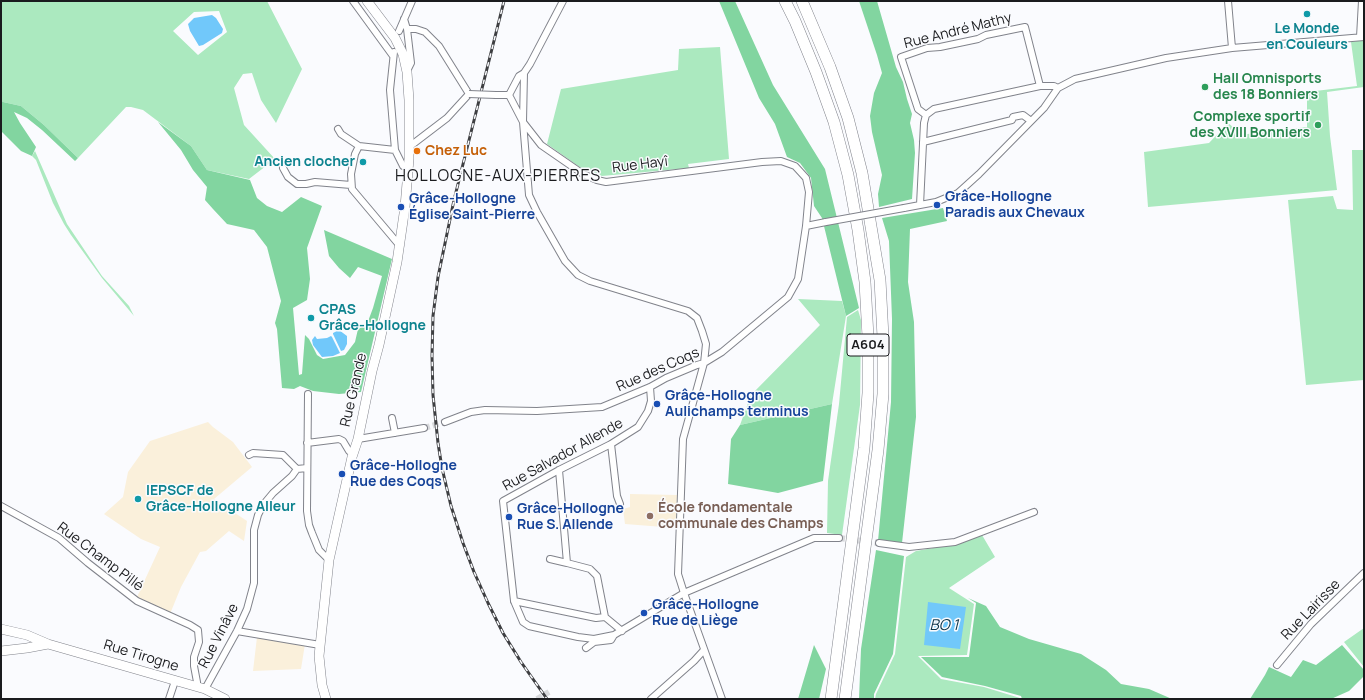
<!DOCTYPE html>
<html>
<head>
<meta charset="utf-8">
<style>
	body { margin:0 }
	#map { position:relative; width:1365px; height:700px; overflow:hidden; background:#fafbfe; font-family:Manrope,sans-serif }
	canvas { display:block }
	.frame { position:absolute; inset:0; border:2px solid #1a1b1e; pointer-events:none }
</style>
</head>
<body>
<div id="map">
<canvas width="1365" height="700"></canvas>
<div class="frame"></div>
</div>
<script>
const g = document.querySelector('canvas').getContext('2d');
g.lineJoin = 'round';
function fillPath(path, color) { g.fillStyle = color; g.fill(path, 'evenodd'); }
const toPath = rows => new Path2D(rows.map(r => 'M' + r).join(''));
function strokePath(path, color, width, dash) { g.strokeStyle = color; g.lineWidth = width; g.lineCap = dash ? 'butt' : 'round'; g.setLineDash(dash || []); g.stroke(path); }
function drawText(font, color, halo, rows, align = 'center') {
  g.font = font + ' Manrope,sans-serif'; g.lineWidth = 3; g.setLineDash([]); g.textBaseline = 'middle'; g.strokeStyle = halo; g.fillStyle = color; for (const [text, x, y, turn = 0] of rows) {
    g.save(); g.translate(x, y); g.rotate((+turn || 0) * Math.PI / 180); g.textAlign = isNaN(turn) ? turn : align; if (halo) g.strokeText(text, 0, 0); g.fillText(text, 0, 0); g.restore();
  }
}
fillPath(toPath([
	[208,422,213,427,233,442,252,467,214,499,247,521,244,541,229,531,206,551,200,552,181,587,170,614,137,597,160,547,141,539,104,514,123,497,128,472,150,441],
	[630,494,677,495,676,528,625,524,623,509,630,507],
	[257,637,305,644,301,669,253,671]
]), '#faf0db');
fillPath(toPath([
	[1,1,267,1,302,69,276,123,261,100,252,73,243,74,234,88,244,125,275,159,249,179,207,170,191,146,143,110,131,107,126,107,78,158,44,125,21,106,3,102,1,100],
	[219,11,227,32,198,55,173,31,194,12],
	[1364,40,1364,87,1327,92,1330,136,1337,190,1148,207,1144,152,1209,143,1228,123,1238,131,1239,135,1307,127,1307,92,1357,86,1351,42],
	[720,47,729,159,688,164,689,168,602,176,581,168,547,144,561,89,678,70,679,49],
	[1352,150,1364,150,1364,380,1306,385,1288,200,1333,196,1337,209,1353,210],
	[35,151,67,224,102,276,129,306,134,316,102,278,71,235,64,224,53,203,36,160,32,156],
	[798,299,842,301,846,316,832,404,740,425,751,395,820,325],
	[858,310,861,320,860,405,842,535,827,533,828,481,839,404,847,317],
	[982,535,995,557,949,588,974,604,967,655,918,656,941,679,984,687,1020,698,1020,699,875,699,876,694,895,654,906,557,916,551,956,544],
	[1364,628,1364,667,1344,642]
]), '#abe9bf');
fillPath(toPath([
	[719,1,735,1,773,85,825,169,859,308,846,316,822,218,814,206,811,178,800,163,787,157,775,124,759,98],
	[859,1,877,1,896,67,903,82,907,99,912,114,910,123,914,140,915,153,912,199,879,207,878,194,882,175,872,132,870,116,874,93,882,73,877,55],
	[1,100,3,102,21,106,44,125,78,158,75,161,42,130,27,118,14,112,20,123,36,147,32,156,21,151,1,131],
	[158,122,191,146,207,170,250,180,257,198,267,206,282,212,301,197,322,206,307,248,310,279,307,300,293,308,299,375,302,374,305,335,309,339,317,355,323,359,345,355,355,342,358,329,367,324,373,308,382,276,358,267,350,278,339,268,329,256,324,230,392,259,361,392,339,394,313,391,300,386,294,389,282,388,277,329,275,323,281,301,267,247,254,230,227,224,213,209,205,200,207,187,193,170,181,150],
	[943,208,947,221,910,229,908,282,914,322,916,417,902,543,878,541,891,402,892,319,889,241,882,218],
	[832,404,823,481,778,493,728,484,731,439,740,425],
	[876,550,904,556,893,654,874,694,874,699,859,699,861,649],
	[968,598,986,606,1000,627,1029,639,1081,654,1106,670,1121,684,1149,689,1172,699,1022,699,1021,696,985,686,942,677,921,657,969,657,976,603],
	[814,645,826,669,819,699,798,699],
	[1342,645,1364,670,1364,676,1349,691,1331,699,1250,699,1265,675,1269,667,1291,677,1303,660,1316,665]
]), '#82d5a0');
fillPath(toPath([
	[212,15,216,18,223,29,222,33,203,45,199,46,190,31,188,24,194,18],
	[339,330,347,336,347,344,344,350,341,351,333,334,333,333],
	[315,336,317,339,327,338,331,336,332,337,340,353,333,356,322,357,313,345,312,340],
	[928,602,966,607,960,649,924,645]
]), '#71c8fa');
strokePath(toPath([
	[424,428,445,422],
	[839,538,879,543],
	[537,699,549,692]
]), '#d8d9dc', 6, [6, 3]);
const street = toPath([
	[353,1,393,56],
	[1228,1,1232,48],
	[404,19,407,29,411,63,407,71],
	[407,29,416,29,425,32,439,46,469,94,447,118,409,147],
	[399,31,412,1],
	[1360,37,1362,1],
	[394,52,390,90,395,150,403,166,408,168],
	[524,73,523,122,529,195,537,212,565,261,578,275,590,281,688,311,697,318,702,331,706,344,704,363,683,439,678,574,684,593,722,699],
	[496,95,509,95],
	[509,95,519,76,524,73,530,64,563,1],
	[926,115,918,109,901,57,927,48,940,47,978,39,986,35,1025,27,1040,86],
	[338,129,341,134,359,146,395,150],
	[923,142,1012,120,1013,117,1023,115,1031,121],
	[359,146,355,154,351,174,352,189,400,246],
	[283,168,288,177,297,184,306,184,315,182,351,185],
	[920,205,924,123,926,115,934,109,1040,86,1054,86,1058,88],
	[904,208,936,202,958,193,979,174,1044,108,1058,88,1075,79,1166,58,1232,48,1364,37],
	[806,226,826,222],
	[650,387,651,401,648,411,638,427,611,444,559,470,503,501,514,601,523,622,529,626,578,637,594,639,614,635,684,593,814,538,839,538],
	[308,394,307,511,309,525,312,533,319,550,329,560],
	[392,418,395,433],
	[445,422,471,412,485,410,537,411,602,407,650,387,666,378,697,365,704,363,722,352,788,297,798,279,806,226,809,192,806,178,795,166,781,161,762,162,606,182,597,180,583,174,541,145,523,122,509,95],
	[358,439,424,428],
	[307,443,339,439,343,441,349,451,353,453],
	[611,444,617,496,620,504],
	[249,455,253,453,283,455,297,469],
	[559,470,567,563,590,569,597,576,605,617,622,631],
	[1,506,59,538,88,563,137,601,190,625,198,630,199,642,194,657,194,666,197,682,197,687],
	[879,543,909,547,955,542,1034,512],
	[550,559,567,563],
	[514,601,596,618,605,617],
	[237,631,320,645],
	[586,648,594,642,611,640,614,635],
	[1277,665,1311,624,1364,573],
	[205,689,237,631,247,609,254,583,254,530,258,515,263,505,273,493,292,476,297,469,307,468],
	[169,699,175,681],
	[651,699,694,661,704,650]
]);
const secondary = toPath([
	[1,629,27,635,48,644,205,689,225,699],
	[1,651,27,648,48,644],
	[326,699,322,685,319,656,329,560,352,457,358,439,372,371,379,345,397,262,405,207,409,159,409,100,407,72,403,54,395,38,367,1]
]);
const highway = toPath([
	[785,1,795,21,816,72,834,122,848,175,858,230,865,282,868,337,868,393,864,448,831,699],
	[802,1,830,67,848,118,862,173,880,280,883,337,883,394,878,450,845,699]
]);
strokePath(street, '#81838b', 8);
strokePath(secondary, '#81838b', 10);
strokePath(highway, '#81838b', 12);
strokePath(street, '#fff', 6);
strokePath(secondary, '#fff', 9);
strokePath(highway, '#fff', 11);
const rail = toPath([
	[504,1,454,200,438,277,433,316,432,356,433,395,438,443,442,468,451,506,463,543,474,572,488,603,503,633,521,662,547,699]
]);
strokePath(rail, '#3d3e41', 3);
strokePath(rail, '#fafbfe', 1.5, [4.5]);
const streetBridge = toPath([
	[469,94,496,95],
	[826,222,904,208]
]);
strokePath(streetBridge, '#81838b', 8, []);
strokePath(streetBridge, '#fff', 6);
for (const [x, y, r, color] of [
	[1307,14,4,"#0f9aa8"],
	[1205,87,4,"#2e9e5b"],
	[1318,125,4,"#2e9e5b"],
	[417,151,4,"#e8710a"],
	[363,162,4,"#0f9aa8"],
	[937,205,4,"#1a4fb4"],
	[401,207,4,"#1a4fb4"],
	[311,318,4,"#0f9aa8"],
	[657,404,4,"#1a4fb4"],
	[342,474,4,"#1a4fb4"],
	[138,499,4,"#0f9aa8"],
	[650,516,4,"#8d6e63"],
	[509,517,4,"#1a4fb4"],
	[644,613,4,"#1a4fb4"]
]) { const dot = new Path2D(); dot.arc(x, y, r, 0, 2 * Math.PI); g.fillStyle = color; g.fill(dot); strokePath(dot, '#fafbfe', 1.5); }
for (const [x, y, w] of [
	[868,345,42]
]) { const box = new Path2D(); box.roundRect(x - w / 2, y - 11, w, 22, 3); g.fillStyle = '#fafbfe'; g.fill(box); strokePath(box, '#1a1b1e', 1); }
drawText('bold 13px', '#1a1b1e', null, [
	["A604",868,345]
]);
drawText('bold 14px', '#0d838f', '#fafbfe', [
	["Le Monde",1307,29,"center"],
	["en Couleurs",1307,45,"center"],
	["Ancien clocher",355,162,"right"],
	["CPAS",319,310],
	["Grâce-Hollogne",319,326],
	["IEPSCF de",146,491],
	["Grâce-Hollogne Alleur",146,507]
], 'left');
drawText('14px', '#1a1b1e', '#fafbfe', [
	["Rue André Mathy",958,31,-14],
	["Rue Hayî",640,165,-7],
	["Rue des Coqs",658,370,-24],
	["Rue Grande",354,390,-77],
	["Rue Salvador Allende",563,455,-29],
	["Rue Champ Pillé",100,557,37],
	["Rue Lairisse",1311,610,-46],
	["Rue Vinâve",219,636,-63],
	["Rue Tirogne",141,656,17]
]);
drawText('bold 14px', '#27864d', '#fafbfe', [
	["Hall Omnisports",1213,79],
	["des 18 Bonniers",1213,95],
	["Complexe sportif",1310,117,"right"],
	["des XVIII Bonniers",1310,133,"right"]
], 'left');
drawText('bold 14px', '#c56008', '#fafbfe', [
	["Chez Luc",425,151]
], 'left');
drawText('bold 14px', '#164399', '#fafbfe', [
	["Grâce-Hollogne",945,197],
	["Paradis aux Chevaux",945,213],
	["Grâce-Hollogne",409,199],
	["Église Saint-Pierre",409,215],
	["Grâce-Hollogne",665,396],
	["Aulichamps terminus",665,412],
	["Grâce-Hollogne",350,466],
	["Rue des Coqs",350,482],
	["Grâce-Hollogne",517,509],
	["Rue S. Allende",517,525],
	["Grâce-Hollogne",652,605],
	["Rue de Liège",652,621]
], 'left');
drawText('bold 14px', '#785e54', '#fafbfe', [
	["École fondamentale",658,508],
	["communale des Champs",658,524]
], 'left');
drawText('italic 15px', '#0d3449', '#fafbfe', [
	["BO 1",944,626]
]);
g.letterSpacing = '1px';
drawText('16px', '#1a1b1e', '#fafbfe', [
	["HOLLOGNE-AUX-PIERRES",498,177]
]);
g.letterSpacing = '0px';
</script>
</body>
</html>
